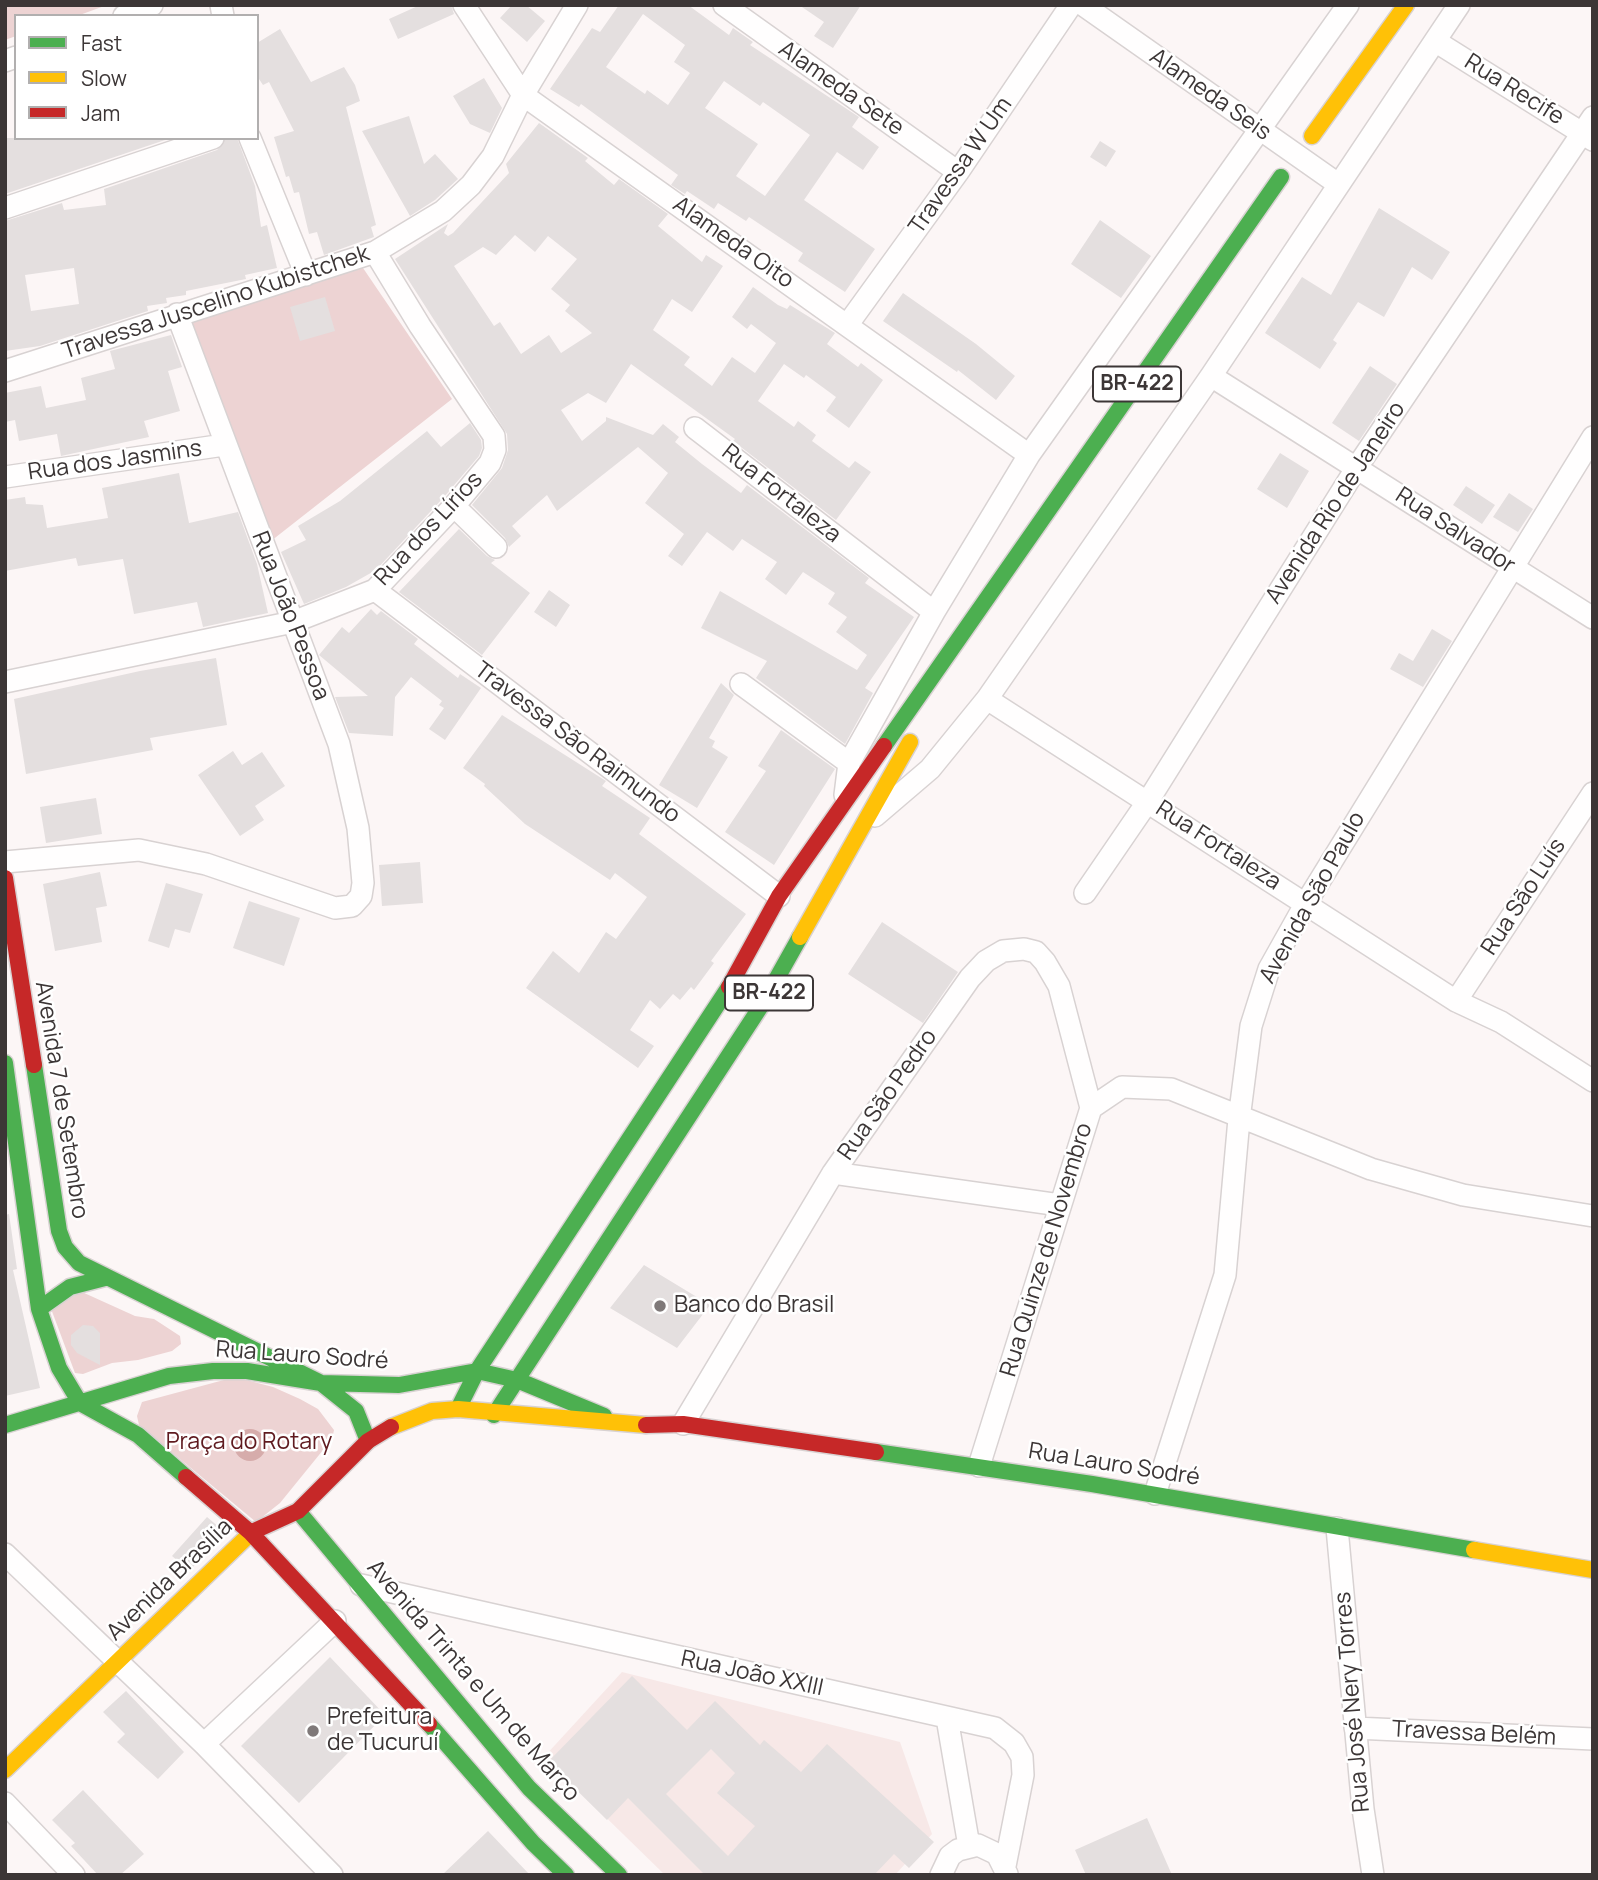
<!DOCTYPE html>
<html>
<head>
<meta charset="utf-8">
<style>
	body { margin:0 }
	#map { position:relative; width:1598px; height:1880px; overflow:hidden; background:#fcf6f6; font-family:Manrope,sans-serif }
	canvas { display:block }
	.frame { position:absolute; inset:0; border:7px solid #3c3636; pointer-events:none }
	.legend { position:absolute; left:14px; top:14px; width:245px; height:126px; box-sizing:border-box; background:#fff; border:2px solid #b1afaf; margin:0; padding:9px 12px; list-style:none; font-size:21px; color:#3c3636 }
	.legend li { display:flex; align-items:center; gap:14px; height:35px }
	.legend b { width:35px; border:2px solid #b1afaf }
</style>
</head>
<body>
<div id="map">
<canvas width="1598" height="1880"></canvas>
<div class="frame"></div>
<ul class="legend">
<li><b style="height:9px;background:#4caf50"></b>Fast</li>
<li><b style="height:9px;background:#ffc107"></b>Slow</li>
<li><b style="height:9px;background:#c62828"></b>Jam</li>
</ul>
</div>
<script>
const g = document.querySelector('canvas').getContext('2d');
g.lineJoin = 'round';
function fillPath(path, color) { g.fillStyle = color; g.fill(path, 'evenodd'); }
const toPath = rows => new Path2D(rows.map(r => 'M' + r).join(''));
function strokePath(path, color, width, dash) { g.strokeStyle = color; g.lineWidth = width; g.lineCap = dash ? 'butt' : 'round'; g.setLineDash(dash || []); g.stroke(path); }
function drawText(font, color, halo, rows, align = 'center') {
  g.font = font + ' Manrope,sans-serif'; g.lineWidth = 5; g.setLineDash([]); g.textBaseline = 'middle'; g.strokeStyle = halo; g.fillStyle = color; for (const [text, x, y, turn = 0] of rows) {
    g.save(); g.translate(x, y); g.rotate((+turn || 0) * Math.PI / 180); g.textAlign = isNaN(turn) ? turn : align; if (halo) g.strokeText(text, 0, 0); g.fillText(text, 0, 0); g.restore();
  }
}
fillPath(toPath([
	[622,1672,900,1742,932,1834,895,1875,665,1875,544,1757]
]), '#f7e8e7');
fillPath(toPath([
	[5,5,107,5,77,16,16,16,16,36,5,40],
	[363,268,452,399,271,541,188,320],
	[82,1292,135,1316,154,1319,180,1336,181,1344,172,1351,138,1360,112,1363,83,1374,75,1373,50,1306],
	[235,1377,273,1387,300,1399,318,1409,334,1430,332,1439,280,1503,256,1522,139,1425,137,1416,142,1402]
]), '#edd3d3');
fillPath(toPath([
	'234 1445a16 16 0 1 1 32 0a16 16 0 1 1-32 0Z'
]), '#d6acab');
fillPath(toPath([
	[420,5,451,5,454,14,398,39,389,19],
	[512,5,526,5,545,21,527,42,500,18],
	[619,5,688,5,729,35,733,28,753,42,750,45,859,117,852,127,879,147,863,170,837,152,804,200,875,249,845,292,798,261,803,253,749,217,746,221,718,203,714,209,687,191,685,194,671,185,678,175,581,104,579,107,550,89,592,28,600,32],
	[643,14,685,45,674,62,690,73,668,105,647,90,645,94,606,67],
	[724,81,760,106,763,102,810,135,765,196,736,176,758,144,705,108],
	[799,5,861,5,833,48,814,36,824,22],
	[280,29,311,82,344,67,355,85,360,101,346,107,376,225,371,227,374,237,324,255,317,232,309,234,299,192,294,193,289,176,286,177,274,137,294,131,269,82,263,85,257,76,257,43],
	[484,78,502,108,490,133,470,124,453,96],
	[409,116,424,164,435,154,458,179,435,200,410,216,362,131],
	[539,123,588,158,585,161,614,185,619,179,668,214,658,226,702,262,706,255,723,266,692,312,672,299,653,330,690,357,684,365,712,386,732,357,755,373,776,343,751,324,747,329,732,317,753,287,778,305,787,309,790,305,835,333,827,344,858,367,861,363,883,380,849,428,826,411,836,397,806,375,804,378,784,364,758,401,794,427,798,421,816,435,812,441,849,468,855,461,871,472,836,520,733,441,735,439,631,364,606,403,588,393,561,410,582,441,606,421,606,417,653,435,663,424,679,437,675,442,702,464,741,493,747,485,869,578,865,583,914,617,865,688,873,693,845,744,756,678,767,661,701,628,720,591,857,670,867,655,836,632,847,617,828,604,835,593,803,572,786,595,765,579,777,562,742,539,733,551,707,532,682,566,668,556,684,534,645,503,668,473,638,447,557,511,547,495,512,526,521,536,509,547,505,538,472,505,502,468,508,450,507,434,395,259,448,224,444,233,448,236,453,233,509,173,506,164],
	[515,235,535,252,548,236,577,259,551,289,570,305,565,311,592,333,561,353,549,335,521,354,500,322,494,326,454,266,483,247,496,255],
	[5,138,171,138,5,194],
	[226,138,237,138,255,186,261,227,267,225,277,268,245,275,246,279,186,291,186,295,166,298,167,303,147,306,148,311,40,346,5,351,5,221,62,203,64,210,106,205,104,189,217,150],
	[74,268,79,304,31,311,25,275],
	[1100,141,1116,151,1106,167,1090,157],
	[1379,208,1450,252,1432,280,1412,267,1384,317,1358,302,1333,340,1337,343,1320,369,1265,333,1302,277,1331,295],
	[1100,220,1151,256,1121,298,1071,264],
	[903,293,976,344,1015,376,996,400,958,370,957,372,883,321],
	[325,297,335,331,300,341,290,307],
	[171,335,182,367,168,371,180,411,144,421,149,437,61,456,57,434,19,441,15,420,5,422,5,393,41,386,46,408,86,400,81,378,115,369,110,351],
	[1370,366,1397,384,1359,441,1332,423],
	[470,423,481,440,482,448,479,456,444,497,376,570,346,587,304,604,281,552,306,540,298,526,340,501,427,431,441,447],
	[1280,453,1309,471,1287,508,1257,489],
	[179,473,189,523,238,512,257,564,268,613,203,627,197,602,134,614,123,559,78,566,76,558,5,571,5,500,25,497,26,504,43,505,47,528,108,518,102,488],
	[1466,486,1495,505,1482,524,1453,505],
	[1509,493,1533,509,1518,532,1493,517],
	[459,529,487,556,495,560,491,563,530,593,482,655,399,592],
	[549,590,570,605,556,627,534,612],
	[371,609,377,615,381,611,418,639,414,644,458,678,460,674,481,688,445,740,429,729,444,708,439,705,442,701,411,677,395,697,393,736,349,733,335,697,368,696,319,655,342,627,349,633],
	[1432,629,1452,641,1423,687,1390,669,1399,653,1413,661],
	[216,658,227,725,150,738,153,750,26,774,14,699,140,671],
	[721,683,734,695,709,738,715,741,712,747,728,757,697,808,659,785],
	[502,715,606,781,602,786,650,818,639,834,746,914,711,961,714,963,694,990,691,987,680,1000,673,994,660,1009,650,1000,630,1030,654,1046,638,1068,526,988,553,951,579,973,606,932,616,939,647,897,615,873,610,880,525,824,484,786,485,784,463,768],
	[781,730,835,769,774,865,725,832,766,771,758,766],
	[233,751,242,765,262,752,285,786,255,806,264,820,240,836,198,775],
	[96,798,102,834,46,843,40,807],
	[420,862,423,903,382,906,379,865],
	[100,872,107,906,96,908,102,942,55,951,43,884],
	[166,883,203,894,190,933,175,929,169,948,148,941],
	[249,901,300,918,284,966,233,948],
	[882,922,958,972,923,1023,848,974],
	[9,1214,17,1269,13,1270,40,1388,5,1396,5,1215],
	[644,1265,710,1305,677,1348,610,1308],
	[83,1325,93,1326,100,1333,100,1365,77,1353,71,1345,71,1335],
	[207,1517,226,1533,193,1567,187,1562,184,1566,172,1556],
	[330,1657,385,1715,299,1803,241,1746],
	[632,1676,687,1730,715,1701,760,1745,764,1740,801,1772,827,1744,934,1842,909,1868,894,1854,874,1875,705,1875,628,1798,607,1820,548,1762],
	[711,1749,735,1773,717,1793,755,1826,728,1856,666,1794],
	[126,1691,184,1752,158,1779,117,1742,125,1734,103,1712],
	[83,1790,144,1854,120,1875,98,1875,71,1846,75,1843,52,1820],
	[1147,1818,1172,1875,1086,1875,1075,1850],
	[488,1831,530,1875,442,1875]
]), '#e4dfdf');
const street = toPath([
	[221,5,223,16],
	[464,5,523,95,1029,455],
	[724,5,958,172],
	[1083,5,1338,184],
	[124,16,152,5],
	[1435,41,1593,140],
	[5,61,16,57],
	[250,138,306,275],
	[5,208,213,138],
	[848,324,958,172,1071,5],
	[5,371,375,252,443,211,471,185,493,156,523,95,577,5],
	[1211,376,1593,618],
	[695,428,934,612],
	[5,477,224,445],
	[454,506,496,547],
	[375,590,779,896],
	[5,682,293,622,375,590,454,506,490,463,495,450,494,436,420,326,375,252],
	[741,684,849,763],
	[987,699,1456,1001,1501,1022,1593,1081],
	[845,795,849,763,934,612,1029,455,1348,5],
	[875,816,930,769,987,699,1211,376,1459,5],
	[5,862,139,850,206,864,335,908,352,906,361,896,363,883,358,828,339,744,177,314],
	[1085,893,1148,801,1357,467,1593,117],
	[1456,1001,1593,793],
	[833,1173,1060,1205],
	[683,1424,833,1173,970,978,986,961,1003,951,1024,949,1036,952,1045,962,1059,986,1091,1108],
	[979,1466,1091,1108,1122,1087,1171,1089,1371,1169,1463,1195,1593,1216],
	[1155,1494,1225,1275,1239,1119,1251,1026,1269,969,1306,903,1593,437],
	[1337,1528,1363,1809,1373,1875],
	[5,1554,204,1744,332,1875],
	[361,1585,995,1728,1014,1743,1022,1757,1023,1775,1005,1866],
	[947,1718,969,1846],
	[1355,1728,1593,1739],
	[204,1744,335,1621],
	[5,1803,74,1875],
	[941,1875,950,1856,958,1850,978,1845,997,1854,1007,1874]
]);
const fast = toPath([
	[884,746,1281,177],
	[5,1063,39,1309,59,1368,80,1403,138,1435,186,1477],
	[34,1065,59,1231,65,1247,79,1263,321,1383,356,1411,368,1441],
	[39,1309,70,1287,105,1278],
	[458,1409,477,1371,729,987],
	[494,1415,763,1003,800,937],
	[5,1425,169,1376,213,1371,247,1371,321,1383,399,1385,477,1371,517,1380,604,1416],
	[876,1452,1092,1484,1474,1550],
	[298,1511,529,1788,619,1875],
	[429,1724,533,1843,566,1875]
]);
const slow = toPath([
	[1312,136,1406,5],
	[800,937,910,742],
	[391,1427,432,1411,458,1409,646,1425],
	[1474,1550,1593,1570],
	[5,1770,252,1532]
]);
const jam = toPath([
	[5,878,34,1065],
	[729,987,779,896,884,746],
	[646,1425,683,1424,876,1452],
	[186,1477,251,1533,429,1724],
	[252,1532,298,1511,368,1441,391,1427]
]);
strokePath(street, '#d8d2d2', 24);
strokePath(fast, '#d8d2d2', 19);
strokePath(slow, '#d8d2d2', 19);
strokePath(jam, '#d8d2d2', 19);
strokePath(street, '#fffefe', 21);
strokePath(fast, '#4caf50', 16);
strokePath(slow, '#ffc107', 16);
strokePath(jam, '#c62828', 16);
for (const [x, y, r, color] of [
	[660,1306,7,"#7f7979"],
	[313,1731,7,"#7f7979"]
]) { const dot = new Path2D(); dot.arc(x, y, r, 0, 2 * Math.PI); g.fillStyle = color; g.fill(dot); strokePath(dot, '#fff', 2.5); }
for (const [x, y, w] of [
	[1137,384,88],
	[769,993,88]
]) { const box = new Path2D(); box.roundRect(x - w / 2, y - 17.5, w, 35, 5); g.fillStyle = '#fff'; g.fill(box); strokePath(box, '#3c3636', 2); }
drawText('bold 21px', '#3c3636', null, [
	["BR-422",1137,384],
	["BR-422",769,993]
]);
drawText('23px', '#3c3636', '#fff', [
	["Alameda Sete",841,89,35],
	["Rua Recife",1514,90,32],
	["Alameda Seis",1210,95,35],
	["Travessa W Um",961,166,-55],
	["Alameda Oito",733,243,35],
	["Travessa Juscelino Kubistchek",216,303,-18],
	["Rua dos Jasmins",115,461,-8],
	["Rua Fortaleza",781,494,38],
	["Avenida Rio de Janeiro",1336,503,-57],
	["Rua dos Lírios",429,529,-47],
	["Rua Salvador",1455,531,33],
	["Rua João Pessoa",290,616,69],
	["Travessa São Raimundo",577,743,37],
	["Rua Fortaleza",1218,846,33],
	["Rua São Luís",1524,897,-57],
	["Avenida São Paulo",1313,898,-61],
	["Rua São Pedro",888,1095,-55],
	["Avenida 7 de Setembro",61,1100,81],
	["Rua Quinze de Novembro",1047,1250,-73],
	["Rua Lauro Sodré",302,1356,4],
	["Rua Lauro Sodré",1114,1465,9],
	["Avenida Brasília",170,1580,-44],
	["Rua João XXIII",752,1674,12],
	["Avenida Trinta e Um de Março",473,1681,49],
	["Rua José Nery Torres",1353,1702,-95],
	["Travessa Belém",1474,1734,3]
]);
drawText('23px', '#3c3636', '#fff', [
	["Banco do Brasil",674,1306],
	["Prefeitura",327,1718],
	["de Tucuruí",327,1744]
], 'left');
drawText('23px', '#5f1a1f', '#fff', [
	["Praça do Rotary",249,1443]
]);
</script>
</body>
</html>
